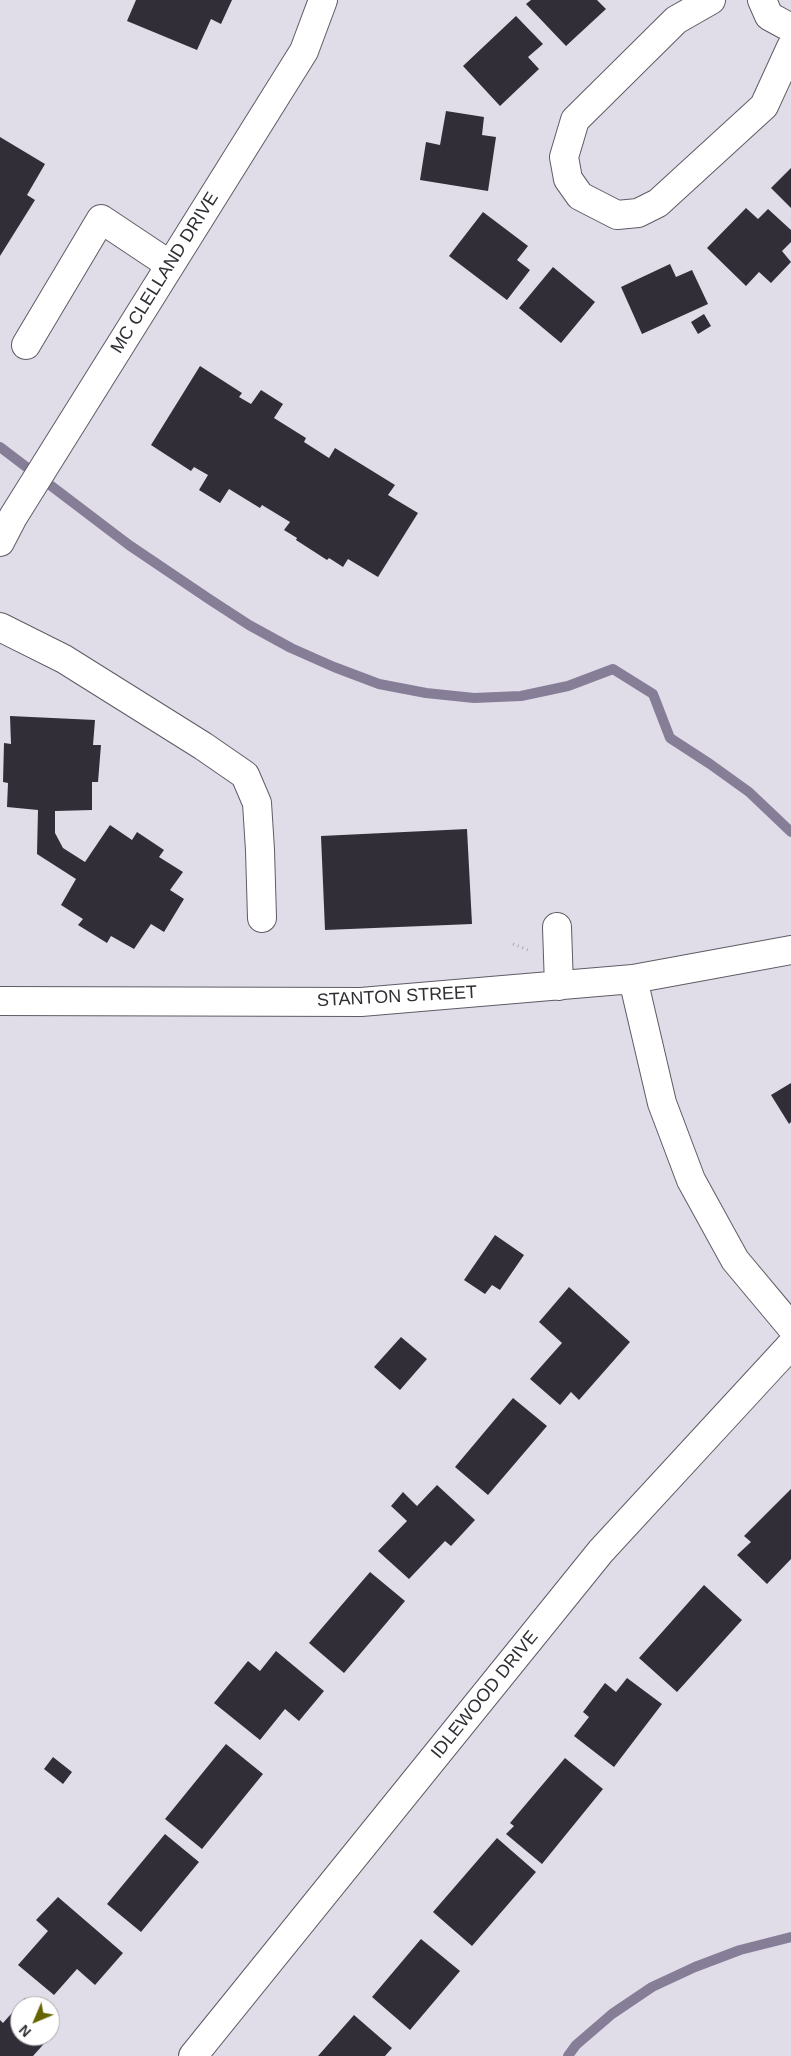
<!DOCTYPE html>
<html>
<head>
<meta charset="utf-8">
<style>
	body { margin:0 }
	#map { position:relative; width:791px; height:2056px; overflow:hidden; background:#e0dce8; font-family:Arial,sans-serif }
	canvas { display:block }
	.north { position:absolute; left:10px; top:1996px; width:50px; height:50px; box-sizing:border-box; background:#fff; border:1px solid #adacae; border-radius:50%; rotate:225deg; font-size:14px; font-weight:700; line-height:20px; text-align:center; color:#312f34 }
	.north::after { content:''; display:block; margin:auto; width:18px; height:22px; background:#656500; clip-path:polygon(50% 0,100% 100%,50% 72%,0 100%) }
</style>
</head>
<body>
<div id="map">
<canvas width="791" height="2056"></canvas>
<div class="north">N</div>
</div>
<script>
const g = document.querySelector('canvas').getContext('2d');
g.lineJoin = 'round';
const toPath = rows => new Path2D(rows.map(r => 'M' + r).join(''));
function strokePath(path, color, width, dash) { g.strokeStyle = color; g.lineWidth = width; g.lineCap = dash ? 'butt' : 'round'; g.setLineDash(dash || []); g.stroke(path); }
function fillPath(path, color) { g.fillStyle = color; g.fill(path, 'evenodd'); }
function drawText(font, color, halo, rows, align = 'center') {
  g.font = font + ' Arial,sans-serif'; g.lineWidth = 5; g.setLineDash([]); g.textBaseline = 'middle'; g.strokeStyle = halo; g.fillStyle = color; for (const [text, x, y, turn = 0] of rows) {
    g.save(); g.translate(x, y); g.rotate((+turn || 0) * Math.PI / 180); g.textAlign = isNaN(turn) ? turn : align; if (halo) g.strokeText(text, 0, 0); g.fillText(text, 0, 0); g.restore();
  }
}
strokePath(toPath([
	[0,447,129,545,209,599,249,625,291,648,334,667,379,684,426,693,474,698,521,696,568,686,613,669,653,694,670,738,710,764,749,792,791,832],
	[568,2056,576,2045,612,2014,652,1987,695,1967,740,1950,791,1937]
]), '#867d97', 10);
fillPath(toPath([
	[136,0,232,0,221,24,211,19,197,50,127,21],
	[531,0,597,0,606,9,566,46,526,4],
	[516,16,543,44,528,57,539,69,500,106,463,66],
	[446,111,484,117,482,135,496,137,488,191,420,180,426,142,440,145],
	[0,137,45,164,27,195,35,200,0,256],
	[791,168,791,208,771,188],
	[746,208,758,219,768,209,791,230,791,242,782,251,791,262,771,283,759,272,746,286,707,248],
	[483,212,528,246,517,260,530,270,507,300,449,256],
	[670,264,676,277,692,270,708,304,642,334,621,287],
	[553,267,595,302,561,343,519,308],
	[704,314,711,326,698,334,691,322],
	[200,366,242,393,239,397,251,404,261,390,283,404,274,418,306,438,304,442,329,458,335,448,395,485,388,495,418,513,378,577,348,559,343,567,329,558,327,560,296,540,297,538,284,530,290,522,262,505,260,508,229,489,220,503,199,490,208,475,194,467,191,471,151,445],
	[10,716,95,720,93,745,101,745,98,782,92,782,92,810,55,811,55,833,63,848,85,862,110,825,132,840,137,832,164,850,159,857,183,872,170,890,184,899,164,932,151,924,134,949,111,936,107,943,78,925,83,919,61,905,76,879,37,854,38,810,7,807,8,783,3,782,4,743,11,744],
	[467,829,472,924,325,930,321,836],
	[791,1083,791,1122,789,1124,771,1095],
	[495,1235,524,1255,500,1290,492,1285,485,1294,464,1280],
	[569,1287,630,1342,579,1400,571,1392,560,1405,530,1379,562,1343,539,1322],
	[401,1337,427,1359,400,1390,374,1367],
	[513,1398,547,1426,488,1495,455,1467],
	[437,1485,475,1520,451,1546,445,1541,409,1579,378,1551,407,1521,391,1506,403,1492,417,1506],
	[791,1489,791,1559,767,1584,737,1555,751,1542,744,1536],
	[370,1572,405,1601,344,1673,309,1643],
	[704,1585,742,1620,677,1692,639,1658],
	[276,1651,324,1691,299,1721,285,1709,260,1740,214,1703,248,1661,260,1671],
	[627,1678,662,1704,614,1767,574,1736,589,1717,583,1712,605,1683,616,1692],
	[226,1744,263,1774,202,1849,165,1819],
	[53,1757,72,1772,63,1784,44,1769],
	[565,1758,603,1789,542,1864,506,1834,514,1826,510,1823],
	[165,1834,199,1862,141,1932,107,1904],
	[497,1838,536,1872,472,1946,433,1912],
	[58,1897,123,1953,95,1985,77,1969,54,1995,18,1965,48,1931,36,1920],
	[421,1939,460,1971,410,2030,372,1997],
	[25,1998,33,2006,20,2006,20,2036,50,2036,50,2021,58,2028,33,2056,0,2056,0,2020,3,2023],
	[354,2015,392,2048,385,2056,318,2056]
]), '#322e37');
const minor = toPath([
	[711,0,676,20,575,120,564,157,568,179,580,196,617,215,638,213,658,203,764,106,791,47],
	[762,0,769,16,791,28],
	[26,345,101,219,170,265],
	[0,542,13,517,304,51,323,0],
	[0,627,64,659,203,746,245,775,257,803,260,850,262,918],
	[557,927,559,986],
	[633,979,662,1103,691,1180,735,1260,791,1327],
	[0,1001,361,1002,633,979,791,950],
	[193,2056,601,1551,791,1345]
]);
strokePath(minor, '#5f5c65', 30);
strokePath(toPath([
	[513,944,528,950]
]), '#aba8b2', 3, [1, 4]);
strokePath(minor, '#fff', 28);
drawText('18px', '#312f34', '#fff', [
	["MC CLELLAND DRIVE",165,273,-58],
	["STANTON STREET",397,997,-3],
	["IDLEWOOD DRIVE",485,1695,-51]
]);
</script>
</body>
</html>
